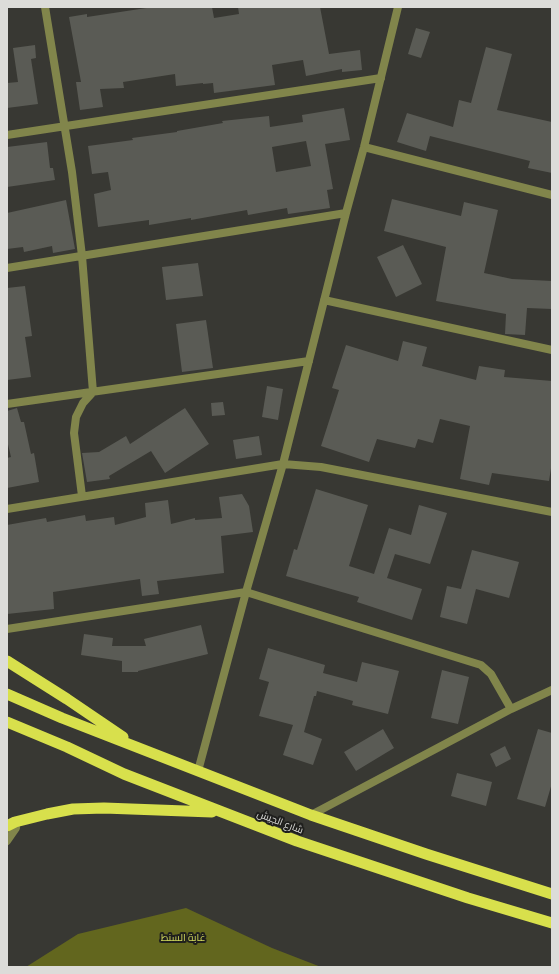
<!DOCTYPE html>
<html>
<head>
<meta charset="utf-8">
<style>
	body { margin:0 }
	#map { position:relative; width:559px; height:974px; overflow:hidden; background:#383833; font-family:"Public Sans",sans-serif }
	canvas { display:block }
	.frame { position:absolute; inset:0; border:8px solid #dcdcd9; pointer-events:none }
</style>
</head>
<body>
<div id="map">
<canvas width="559" height="974"></canvas>
<div class="frame"></div>
</div>
<script>
const g = document.querySelector('canvas').getContext('2d');
g.lineJoin = 'round';
function fillPath(path, color) { g.fillStyle = color; g.fill(path, 'evenodd'); }
const toPath = rows => new Path2D(rows.map(r => 'M' + r).join(''));
function strokePath(path, color, width, dash) { g.strokeStyle = color; g.lineWidth = width; g.lineCap = dash ? 'butt' : 'round'; g.setLineDash(dash || []); g.stroke(path); }
function drawText(font, color, halo, rows, align = 'center') {
  g.font = font + ' "Public Sans",Cairo,sans-serif'; g.lineWidth = 4; g.setLineDash([]); g.textBaseline = 'middle'; g.strokeStyle = halo; g.fillStyle = color; for (const [text, x, y, turn = 0] of rows) {
    g.save(); g.translate(x, y); g.rotate((+turn || 0) * Math.PI / 180); g.textAlign = isNaN(turn) ? turn : align; if (halo) g.strokeText(text, 0, 0); g.fillText(text, 0, 0); g.restore();
  }
}
fillPath(toPath([
	[186,908,272,948,321,967,26,967,78,934]
]), '#62661e');
fillPath(toPath([
	[153,7,212,7,214,18,239,14,238,7,320,7,329,54,360,50,362,70,342,72,342,69,306,76,303,60,272,65,275,85,214,93,213,83,203,84,203,83,176,86,175,74,123,82,124,88,100,89,103,107,80,110,76,82,81,82,69,17,87,14,87,17],
	[416,28,430,32,421,58,408,54],
	[35,45,36,58,31,59,38,104,7,108,7,83,18,82,13,48],
	[486,47,512,54,497,110,552,122,552,173,528,168,530,161,430,136,426,151,397,142,407,113,453,127,459,100,471,103],
	[344,108,350,140,325,144,333,189,327,190,330,208,288,214,287,208,248,215,247,210,191,220,191,218,149,225,149,220,98,227,94,194,111,190,108,172,92,174,88,146,133,140,132,138,177,132,177,131,223,123,222,121,269,116,270,127,303,122,302,115],
	[306,141,311,166,276,172,272,147],
	[47,142,50,168,53,168,55,180,7,187,7,147],
	[392,199,461,216,464,202,498,210,484,273,512,279,552,281,552,309,527,308,525,335,505,334,506,314,436,301,446,247,384,231],
	[66,200,75,249,53,253,52,246,24,252,23,247,7,249,7,213],
	[403,245,422,284,396,297,377,257],
	[198,263,203,296,166,300,162,267],
	[25,286,32,336,25,337,31,377,7,380,7,288],
	[206,320,213,368,182,372,176,324],
	[403,341,427,347,422,366,476,380,479,366,505,370,504,377,552,381,552,462,549,481,492,473,489,485,460,479,470,426,440,419,433,443,418,439,415,448,377,439,369,462,321,446,339,390,332,388,346,345,398,361],
	[267,386,283,389,278,420,262,417],
	[223,402,225,415,212,416,211,403],
	[17,408,21,422,24,422,31,454,34,453,39,482,7,488,7,458,11,457,7,440,7,411],
	[185,408,209,444,165,473,151,451,109,476,110,479,87,482,82,453,99,452,126,436,130,444],
	[259,436,262,455,236,459,233,440],
	[316,489,368,505,349,566,374,574,389,528,411,535,419,505,447,513,430,564,395,554,387,578,422,589,412,620,357,602,359,597,286,576,294,549,297,550],
	[242,494,249,506,253,532,221,536,224,573,157,581,159,594,142,596,140,579,53,592,54,609,7,614,7,525,46,518,47,522,85,515,86,521,114,517,115,525,146,517,145,503,168,500,171,524,195,518,195,520,222,518,219,497],
	[472,550,519,562,509,598,476,589,467,624,440,617,447,586,461,589],
	[201,625,208,654,138,671,138,672,122,672,122,661,81,655,84,634,113,638,112,646,146,646,144,639],
	[268,648,325,665,323,673,357,682,362,662,399,671,388,714,352,705,353,701,317,691,316,696,314,696,304,732,322,739,313,765,283,755,293,725,259,716,269,682,259,679],
	[442,670,469,677,458,724,431,718],
	[383,729,394,748,356,771,344,752],
	[538,729,552,733,552,783,545,807,517,799],
	[505,746,511,759,496,767,490,754],
	[457,773,492,782,486,806,451,796]
]), '#5a5b55');
strokePath(toPath([
	[45,7,72,172,82,256,93,392,83,403,76,417,74,433,82,496],
	[7,135,381,78],
	[364,147,552,195],
	[7,268,346,213],
	[324,300,552,350],
	[7,404,309,361],
	[7,509,283,464,321,467,552,512],
	[7,629,246,592,481,665,491,674,511,709],
	[198,771,246,592,283,464,346,213,364,147,398,7],
	[311,815,511,709,552,690],
	[7,841,16,828,15,822]
]), '#81854b', 8);
strokePath(toPath([
	[7,661,67,699,123,737],
	[7,694,62,718,311,815,426,854,552,894],
	[7,722,67,747,124,774,297,841,468,898,552,923],
	[7,826,15,822,47,814,73,809,104,808,212,812]
]), '#d8e04c', 11);
drawText('10px', '#dcdcd9', '#1f1f1d', [
	["شارع الجيش",280,822,21]
]);
drawText('10px', '#d4dc5e', '#1f1f1d', [
	["غابة السنط",183,938]
]);
</script>
</body>
</html>
